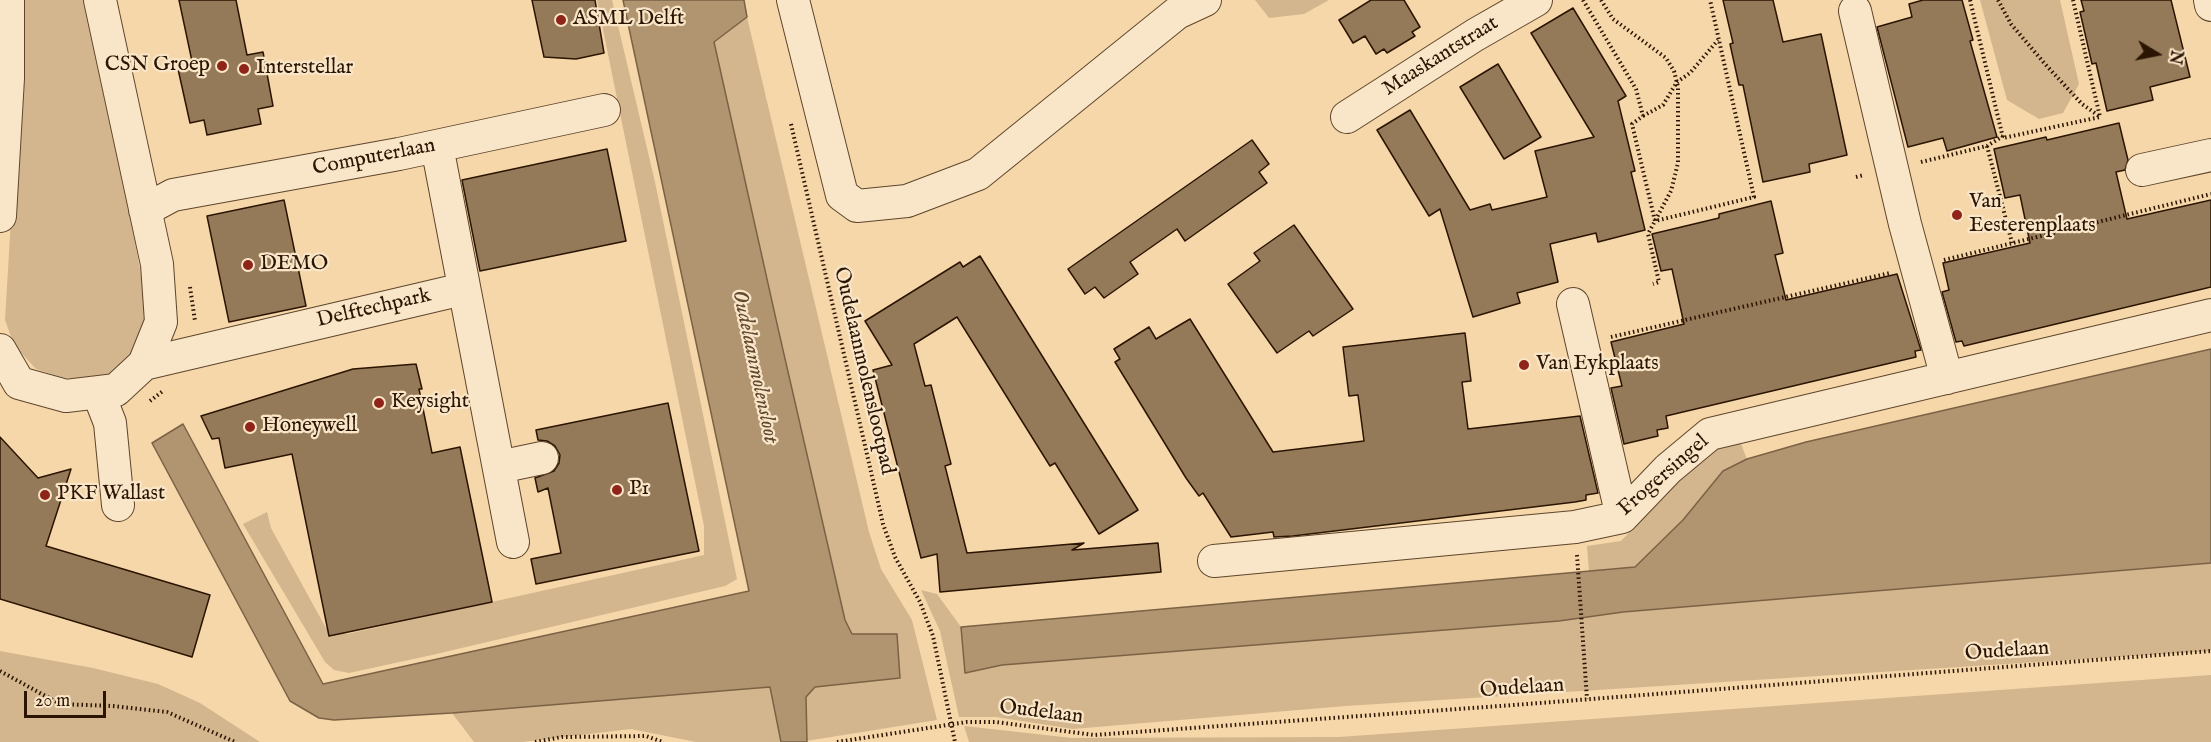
<!DOCTYPE html>
<html>
<head>
<meta charset="utf-8">
<style>
	body { margin:0 }
	#map { position:relative; width:2211px; height:742px; overflow:hidden; background:#f6d7aa; font-family:"IM FELL English",serif }
	canvas { display:block }
	.north { position:absolute; left:2127px; top:24px; width:60px; height:60px; -webkit-text-stroke:4px #f9e5c8; paint-order:stroke; rotate:100deg; font-size:16px; font-weight:700; line-height:24px; text-align:center; color:#2b1502 }
	.north::after { content:''; display:block; margin:auto; width:21px; height:27px; background:#2b1502; clip-path:polygon(50% 0,100% 100%,50% 72%,0 100%) }
	.scale { position:absolute; left:24px; top:691px; width:82px; height:27px; box-sizing:border-box; border:3px solid #2b1502; border-top:0; padding-left:8px; font-size:18px; line-height:21px; white-space:nowrap; color:#2b1502; -webkit-text-stroke:4px #f9e5c8; paint-order:stroke }
</style>
</head>
<body>
<div id="map">
<canvas width="2211" height="742"></canvas>
<div class="north">N</div>
<div class="scale">20 m</div>
</div>
<script>
const g = document.querySelector('canvas').getContext('2d');
g.lineJoin = 'round';
function fillPath(path, color) { g.fillStyle = color; g.fill(path, 'evenodd'); }
const toPath = rows => new Path2D(rows.map(r => 'M' + r).join(''));
function strokePath(path, color, width, dash) { g.strokeStyle = color; g.lineWidth = width; g.lineCap = dash ? 'butt' : 'round'; g.setLineDash(dash || []); g.stroke(path); }
function drawText(font, color, halo, rows, align = 'center') {
  g.font = font + ' "IM FELL English",serif'; g.lineWidth = 4.5; g.setLineDash([]); g.textBaseline = 'middle'; g.strokeStyle = halo; g.fillStyle = color; for (const [text, x, y, turn = 0] of rows) {
    g.save(); g.translate(x, y); g.rotate((+turn || 0) * Math.PI / 180); g.textAlign = isNaN(turn) ? turn : align; if (halo) g.strokeText(text, 0, 0); g.fillText(text, 0, 0); g.restore();
  }
}
fillPath(toPath([
	[20,0,86,0,125,188,146,302,143,334,124,367,93,381,61,377,36,369,14,345,5,320,20,67],
	[597,0,612,0,655,182,737,579,725,586,432,655,349,673,334,670,325,662,243,524,267,512,271,528,326,628,347,634,704,555,704,526],
	[1255,0,1329,0,1304,14,1269,18],
	[1980,0,2060,0,2079,84,2063,113,2039,119,2007,100],
	[747,17,869,532,881,569,912,620,937,720,806,741,806,697,815,687,900,678,897,634,852,635,845,620,714,42],
	[1739,439,1747,459,1723,471,1683,520,1635,567,1589,571,1587,546,1621,541,1712,447],
	[2211,563,2211,651,1346,706,1073,729,996,717,959,717,940,631,921,590,937,594,961,627,965,672,1002,665,1559,621,1623,612],
	[0,651,93,668,158,684,200,703,260,742,0,742],
	[2211,675,2211,742,969,742,964,726,1072,738,1339,737],
	[770,687,781,742,696,742,631,729,522,742,474,742,452,713]
]), '#d3b68d');
const water = toPath([
	[623,0,744,0,747,17,714,42,778,328,845,620,852,634,897,634,900,678,815,687,806,697,807,742,781,742,770,687,452,713,334,720,319,718,290,701,152,443,183,424,323,684,749,591,623,0],
	[2211,349,2211,563,1623,612,1559,621,1002,665,965,673,961,627,1635,567,1683,520,1723,471,1747,459,1806,442,2211,349]
]);
fillPath(water, '#b19571');
strokePath(water, '#7b6245', 1.5);
const building = toPath([
	[179,0,236,0,247,55,263,52,273,106,258,109,261,124,207,135,204,120,190,123,178,69,193,66,179,0],
	[532,0,595,0,604,53,576,59,544,57,532,0],
	[1371,0,1404,0,1420,27,1412,32,1415,36,1387,53,1384,49,1376,54,1365,36,1353,43,1339,20,1371,0],
	[1723,0,1773,0,1783,42,1821,34,1847,155,1809,164,1810,172,1763,182,1743,85,1739,85,1730,44,1733,43,1723,0],
	[1923,0,1962,0,1973,40,1970,41,1997,137,1947,151,1943,138,1908,147,1877,27,1912,17,1909,4,1923,0],
	[2081,0,2171,0,2190,77,2150,87,2153,100,2107,111,2096,63,2092,64,2080,12,2084,11,2081,0],
	[1573,8,1626,96,1618,101,1635,171,1631,172,1645,230,1598,242,1596,233,1550,244,1558,282,1517,293,1520,303,1473,317,1440,209,1429,216,1377,130,1410,110,1470,210,1490,204,1492,210,1547,197,1535,151,1594,137,1531,33,1573,8],
	[1498,64,1541,137,1504,159,1460,87,1498,64],
	[2119,123,2128,160,2125,170,2116,172,2127,219,2211,200,2211,287,1964,346,1962,341,1956,342,1942,292,1949,290,1943,263,2030,243,2020,195,2005,198,1994,149,2046,137,2047,140,2119,123],
	[1252,140,1269,164,1259,172,1267,183,1185,241,1177,229,1140,255,1130,262,1138,274,1104,298,1095,287,1085,294,1068,269,1252,140],
	[607,149,626,241,480,271,462,180,607,149],
	[284,200,306,306,229,322,207,216,284,200],
	[1771,201,1783,253,1775,255,1786,300,1897,274,1921,350,1915,351,1916,357,1666,416,1668,428,1657,430,1658,436,1624,444,1611,388,1622,386,1611,342,1684,324,1672,269,1661,271,1652,234,1719,218,1719,214,1771,201],
	[1294,225,1353,309,1313,336,1309,331,1277,353,1228,284,1260,261,1254,253,1294,225],
	[980,256,1138,510,1099,534,1055,463,1050,466,957,317,914,344,925,386,931,385,951,464,945,466,967,553,1084,543,1072,550,1158,543,1161,572,940,592,937,554,921,558,873,370,892,365,865,321,960,262,963,267,980,256],
	[1190,319,1273,452,1364,441,1358,395,1349,396,1343,347,1465,333,1471,381,1462,382,1468,429,1580,416,1598,493,1586,495,1586,500,1575,502,1293,536,1274,537,1273,532,1231,537,1203,493,1199,496,1186,478,1115,362,1120,359,1114,349,1149,327,1156,339,1190,319],
	[416,364,422,389,419,389,432,453,460,447,492,602,329,636,292,454,225,468,219,438,212,439,201,416,353,369,416,364],
	[668,403,699,551,536,584,531,559,561,553,548,488,538,492,535,478,554,471,559,463,560,455,555,446,547,441,538,440,536,430,668,403],
	[0,437,38,478,71,469,46,546,210,595,192,657,0,599,0,437]
]);
fillPath(building, '#957a59');
strokePath(building, '#2b1502', 1.5);
const minor = toPath([
	[793,0,842,195,857,206,907,201,978,174,1177,13,1205,0],
	[2210,0,2211,5],
	[1855,11,1905,224,1947,378],
	[1347,117,1475,35,1536,0],
	[437,146,513,542],
	[2142,170,2211,155],
	[145,210,173,195,399,154,604,110],
	[0,216,8,78,8,0],
	[1573,304,1622,517],
	[0,350,19,383,66,396,116,390,144,364,161,322,157,264,100,0],
	[144,364,463,289],
	[98,392,110,423,118,505],
	[499,467,542,458],
	[1214,561,1575,527,1622,517,1668,469,1710,434,2211,315]
]);
strokePath(minor, '#5e462c', 34);
strokePath(toPath([
	[1583,0,1636,89,1643,116,1632,124,1655,221,1754,197,1710,0],
	[1601,0,1613,19,1666,58,1674,71,1678,87,1678,163,1671,191,1648,234,1659,282,1653,284],
	[1970,0,2003,138,2100,117,2073,0],
	[1998,0,2011,24,2045,64,2082,104,2099,116],
	[1643,116,1663,105,1677,82,1690,73,1718,40],
	[791,124,883,524,895,557,920,602,933,636,955,742],
	[1987,146,2012,243],
	[1921,162,1987,146,2003,136],
	[1856,177,1864,175],
	[1944,260,2211,194],
	[190,287,195,321],
	[1611,337,1890,273],
	[150,401,163,391],
	[1577,555,1587,699],
	[0,671,60,704,113,706,167,712,235,742],
	[535,742,562,737,646,736,663,742],
	[837,742,967,722,996,722,1094,735,1514,705,2211,651]
]), '#2b1502', 4, [1.5, 3]);
strokePath(minor, '#f9e5c8', 32);
for (const [x, y, r, color] of [
	[561,20,6,"#8f2418"],
	[222,66,6,"#8f2418"],
	[244,69,6,"#8f2418"],
	[1957,215,6,"#8f2418"],
	[248,265,6,"#8f2418"],
	[1524,365,6,"#8f2418"],
	[379,403,6,"#8f2418"],
	[250,427,6,"#8f2418"],
	[617,490,6,"#8f2418"],
	[45,495,6,"#8f2418"]
]) { const dot = new Path2D(); dot.arc(x, y, r, 0, 2 * Math.PI); g.fillStyle = color; g.fill(dot); strokePath(dot, '#f9e5c8', 2); }
drawText('21px', '#2b1502', '#f9e5c8', [
	["ASML Delft",573,20],
	["CSN Groep",210,66,"right"],
	["Interstellar",256,69],
	["Van",1969,203],
	["Eesterenplaats",1969,227],
	["DEMO",260,265],
	["Van Eykplaats",1536,365],
	["Keysight",391,403],
	["Honeywell",262,427],
	["P1",629,490],
	["PKF Wallast",57,495]
], 'left');
drawText('21px', '#2b1502', '#f9e5c8', [
	["Maaskantstraat",1441,57,-32],
	["Computerlaan",374,158,-11],
	["Delftechpark",374,309,-13],
	["Oudelaanmolenslootpad",863,371,77],
	["Frogersingel",1664,476,-41],
	["Oudelaan",2007,652,-4],
	["Oudelaan",1522,689,-4],
	["Oudelaan",1041,713,7]
]);
drawText('italic 22px', '#61482e', '#f9e5c8', [
	["Oudelaanmolensloot",754,367,78]
]);
</script>
</body>
</html>
